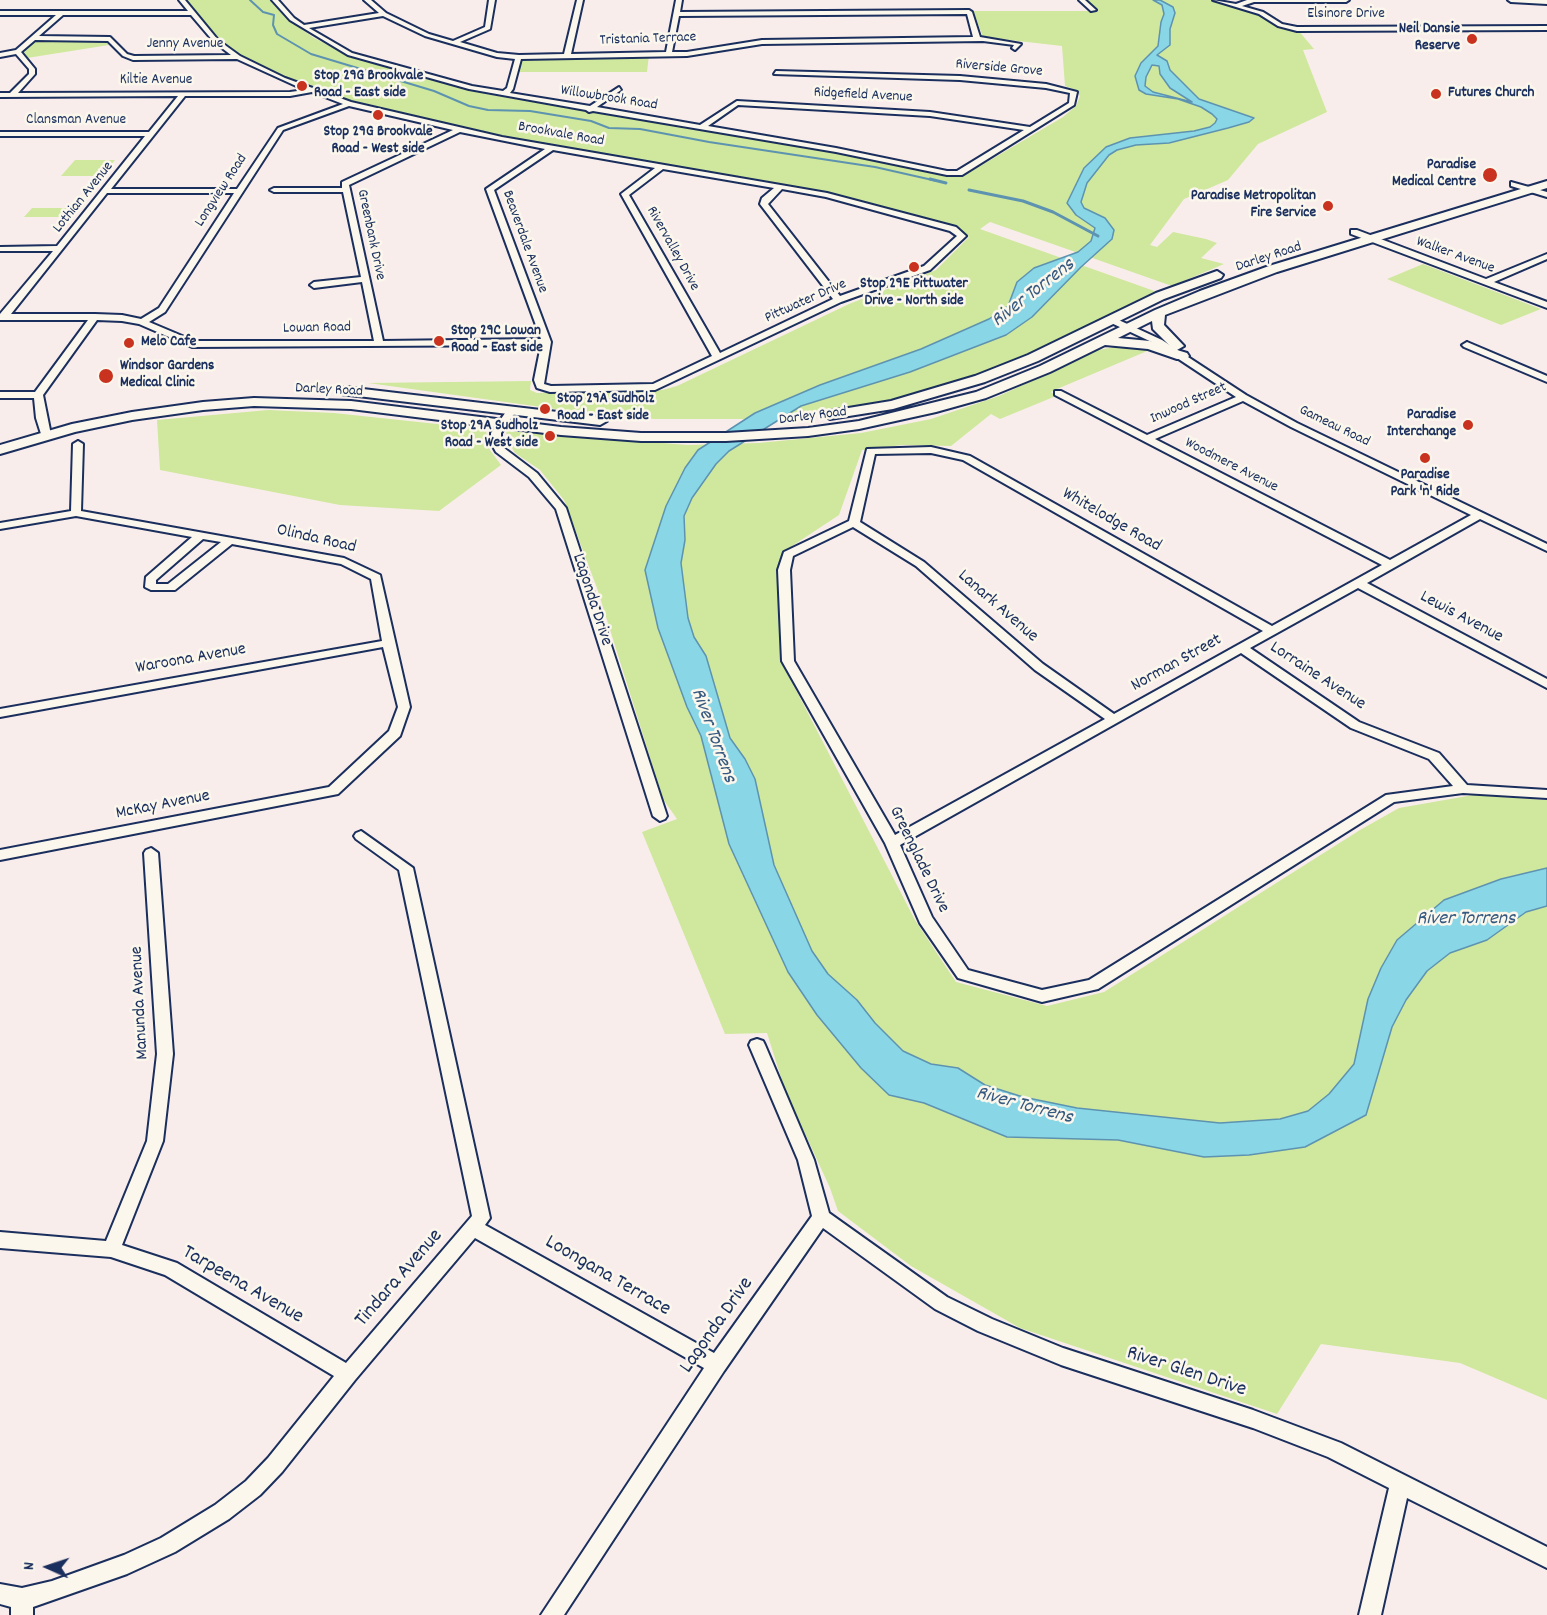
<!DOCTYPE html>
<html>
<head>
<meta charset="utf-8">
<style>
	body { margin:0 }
	#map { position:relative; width:1547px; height:1615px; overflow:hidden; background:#f9edeb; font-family:Dekko,sans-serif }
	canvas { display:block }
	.north { position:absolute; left:18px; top:1537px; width:60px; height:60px; -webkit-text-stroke:4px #fbf7ec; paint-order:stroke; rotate:273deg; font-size:16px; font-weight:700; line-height:24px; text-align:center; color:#1b2f5e }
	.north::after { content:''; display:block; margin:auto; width:21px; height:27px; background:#1b2f5e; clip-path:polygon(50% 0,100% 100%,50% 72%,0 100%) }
</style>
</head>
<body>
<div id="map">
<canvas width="1547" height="1615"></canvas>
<div class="north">N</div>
</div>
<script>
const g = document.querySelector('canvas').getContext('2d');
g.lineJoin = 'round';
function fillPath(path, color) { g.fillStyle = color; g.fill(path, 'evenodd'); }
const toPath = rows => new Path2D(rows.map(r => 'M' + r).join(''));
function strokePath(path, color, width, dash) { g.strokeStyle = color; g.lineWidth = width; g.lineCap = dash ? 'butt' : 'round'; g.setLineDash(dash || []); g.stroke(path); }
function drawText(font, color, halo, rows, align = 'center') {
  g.font = font + ' Dekko,sans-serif'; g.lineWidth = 5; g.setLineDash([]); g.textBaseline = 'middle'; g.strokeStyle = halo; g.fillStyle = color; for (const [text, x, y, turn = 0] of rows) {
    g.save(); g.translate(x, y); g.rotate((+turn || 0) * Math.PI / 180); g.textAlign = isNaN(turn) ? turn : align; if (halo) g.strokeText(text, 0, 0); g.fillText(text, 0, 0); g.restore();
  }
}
fillPath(toPath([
	[181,0,273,0,278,9,300,28,314,38,348,55,486,94,780,143,954,175,965,175,1063,117,1076,106,1080,96,1076,90,1065,86,1062,46,983,37,973,11,1095,11,1086,0,1210,0,1257,13,1276,25,1298,30,1314,49,1303,50,1327,112,1258,144,1228,180,1184,199,1150,245,1157,247,1173,232,1206,239,1217,243,1201,258,1224,264,1172,286,990,222,980,229,1160,293,1029,354,965,380,896,400,830,412,753,419,655,419,592,414,368,383,531,381,530,390,537,393,662,390,677,386,849,304,936,270,969,237,886,210,392,116,312,91,238,57,216,41],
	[102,39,109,45,27,58,24,54,25,49,36,40],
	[649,55,647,72,513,72,519,57],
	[75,160,115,160,102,176,61,176],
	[32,208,75,208,68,217,24,217],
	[1423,264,1541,309,1501,325,1387,279],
	[1120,346,1152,349,1057,389,1051,392,1056,396,1000,419,991,414,951,446,902,445,862,450,839,515,783,552,777,573,782,663,915,920,956,982,1047,1006,1104,992,1360,830,1399,808,1473,795,1547,800,1547,1400,1460,1363,1321,1344,1277,1414,1020,1328,911,1266,838,1211,830,1188,785,1090,767,1033,725,1034,642,832,677,819,663,799,597,588,564,500,540,470,515,453,508,441,506,431,688,445,758,443,861,433,931,419,999,396,1098,350],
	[268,410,334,413,484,429,486,431,490,450,501,465,439,511,340,505,160,470,157,420]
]), '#cfe89d');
const water = toPath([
	[1153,0,1160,0,1173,7,1175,13,1170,29,1170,45,1157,55,1167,61,1170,70,1199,99,1254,118,1249,122,1228,128,1169,143,1136,145,1117,150,1109,155,1087,183,1081,202,1084,208,1105,218,1114,230,1112,239,1081,267,1032,317,1006,335,910,372,801,406,729,451,716,464,692,498,684,516,685,540,681,563,688,618,694,637,706,656,730,738,745,759,755,779,774,865,812,951,828,974,857,1000,875,1023,903,1051,931,1064,958,1068,985,1085,1023,1097,1077,1108,1220,1123,1280,1119,1308,1111,1329,1094,1354,1064,1368,999,1381,968,1397,940,1444,900,1501,879,1547,868,1547,906,1526,912,1487,940,1450,953,1427,971,1406,1000,1392,1027,1366,1115,1305,1147,1249,1155,1204,1157,1118,1140,1007,1137,924,1103,889,1095,861,1068,817,1015,788,972,729,844,701,736,687,707,658,628,645,570,666,506,685,468,698,450,755,413,820,385,921,349,989,319,1008,306,1017,282,1034,268,1078,252,1091,241,1095,228,1076,215,1067,203,1084,168,1106,147,1130,138,1194,131,1210,127,1215,123,1217,119,1212,114,1201,107,1178,99,1146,94,1139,90,1135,76,1141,63,1158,46,1161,22,1164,14,1162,5,1153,0],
	[1152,65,1159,66,1160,74,1170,88,1192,102,1153,92,1145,86,1146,77,1152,65]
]);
fillPath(water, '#89d6e7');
strokePath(water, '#5d93b0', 1.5);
strokePath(toPath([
	[250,0,263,12,274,15,273,25,277,34,311,54,434,91,469,106,488,110,530,111,591,121,609,128,640,129,709,142,875,167,937,181]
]), '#5d93b0', 2);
strokePath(toPath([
	[930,179,946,183],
	[969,190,1023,201,1053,212,1098,236]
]), '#5d93b0', 3);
const minor = toPath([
	[179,0,185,0,218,40,240,56,285,78,351,102,502,137,827,193,956,227,966,236,930,270,841,302,655,390,550,392,537,388,534,380,541,345,192,347,139,324,122,321,97,320,43,395,51,435,46,438,42,437,36,418,34,398,0,398,0,392,35,392,88,320,0,320,0,314,53,251,0,251,0,247,57,246,145,136,0,136,0,132,149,132,178,96,0,97,0,93,10,93,29,74,29,69,16,54,0,57,0,53,16,50,56,15,0,15,0,11,188,11,179,0],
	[63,15,191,15,214,42,231,55,134,56,127,54,110,37,39,36,63,15],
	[35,40,108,41,123,56,133,60,237,59,305,90,290,92,18,93,35,74,35,69,21,52,35,40],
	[312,92,343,104,278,128,237,189,111,189,185,96,290,96,312,92],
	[349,106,453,130,342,182,342,188,274,188,270,190,274,192,343,192,361,277,314,282,310,285,314,288,362,282,374,341,194,341,149,322,165,312,283,130,349,106],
	[460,132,545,149,486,189,541,339,383,341,349,185,460,132],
	[553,150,655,168,621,194,712,356,653,384,551,386,544,384,551,342,494,190,553,150],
	[663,169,774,188,762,198,760,204,833,299,720,353,629,195,663,169],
	[782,189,826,197,950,231,957,236,924,266,840,296,768,204,782,189],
	[107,193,234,193,159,308,141,319,122,315,95,314,11,314,107,193],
	[272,0,278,0,294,18,304,25,379,13,364,0,371,0,386,13,429,34,453,41,485,27,489,0,495,0,490,29,460,42,497,53,519,55,564,54,577,0,583,0,571,54,666,52,676,0,682,0,680,12,969,10,972,12,980,37,1021,44,1015,50,1012,48,1014,45,983,41,762,44,687,56,521,59,513,89,510,93,590,106,619,87,621,90,597,107,700,125,737,101,930,112,1030,127,1069,103,1070,93,1046,88,960,80,774,74,776,71,960,76,1046,84,1077,92,1074,105,962,175,947,175,836,152,593,111,589,112,586,110,469,89,348,55,290,20,272,0],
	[967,14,973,37,762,40,687,52,672,52,679,16,967,14],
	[383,16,425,36,497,57,515,59,507,88,503,91,472,86,352,53,309,28,383,16],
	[738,105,930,116,1024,130,957,171,947,171,836,148,708,126,738,105],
	[1079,0,1085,0,1096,10,1091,11,1079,0],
	[1213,0,1236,4,1247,0,1349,0,1346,2,1254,2,1242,6,1263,12,1282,24,1297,27,1547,26,1547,30,1297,31,1278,26,1259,14,1213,0],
	[1508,0,1547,0,1547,4,1511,2,1508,0],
	[1511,182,1547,192,1547,197,1511,186,1511,182],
	[1351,230,1357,230,1486,279,1547,254,1547,259,1494,282,1547,302,1547,308,1351,234,1351,230],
	[1110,316,1162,340,1246,395,1297,423,1547,544,1547,551,1480,519,1367,583,1547,679,1547,688,1358,588,1250,648,1359,722,1439,753,1467,785,1547,790,1547,798,1463,793,1394,802,1098,989,1042,1002,958,978,920,923,885,843,782,661,778,570,784,552,849,521,867,449,931,447,970,456,1272,626,1382,565,1055,395,1055,391,1061,391,1147,435,1236,397,1156,344,1107,321,1106,319,1110,316],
	[1243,401,1291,427,1471,515,1390,560,1155,439,1243,401],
	[931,453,963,460,1263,631,1114,714,1043,664,924,562,860,522,875,454,931,453],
	[853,527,916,566,1035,670,1105,719,895,835,794,661,790,570,793,556,853,527],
	[1241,653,1351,728,1429,759,1453,786,1386,795,1089,980,1042,990,968,970,932,917,900,845,1241,653],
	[1467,342,1547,376,1547,382,1464,347,1462,345,1467,342],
	[511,408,516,411,501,433,501,443,504,448,537,473,566,508,667,816,665,819,660,821,653,816,556,509,529,477,496,452,491,443,491,433,508,409,511,408],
	[78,441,83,444,81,511,344,558,380,575,410,707,400,736,338,794,0,860,0,850,329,787,389,731,398,707,383,647,0,717,0,709,382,641,371,579,341,564,232,544,175,590,151,590,145,587,146,577,192,537,76,516,0,529,0,523,71,511,73,444,78,441],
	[203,539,221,542,168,584,156,584,156,580,203,539],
	[361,831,413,868,490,1218,485,1225,714,1353,812,1216,798,1160,749,1045,751,1041,757,1039,763,1041,765,1045,814,1160,829,1213,947,1297,992,1319,1063,1348,1253,1410,1341,1443,1547,1547,1547,1568,1407,1498,1381,1615,1359,1615,1389,1488,1328,1457,1253,1428,1061,1365,978,1331,935,1309,823,1228,724,1371,564,1615,541,1615,704,1368,475,1238,355,1380,282,1472,260,1495,229,1519,175,1552,127,1574,33,1607,33,1615,11,1615,11,1607,0,1604,0,1584,22,1588,52,1581,124,1555,161,1538,215,1505,246,1481,268,1458,334,1376,165,1275,111,1257,0,1248,0,1232,106,1241,147,1141,157,1054,144,853,146,850,151,848,158,853,173,1054,163,1141,122,1245,177,1263,346,1363,472,1216,399,870,356,839,354,836,356,833,361,831]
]);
const secondary = toPath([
	[1547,181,1547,188,1277,272,1165,315,1164,325,1184,346,1177,350,1187,353,1189,356,1187,359,1177,359,1148,349,1105,345,1050,372,986,398,936,412,859,429,808,436,726,441,641,441,561,435,351,409,254,406,203,410,132,420,75,432,0,454,0,445,72,424,132,412,203,402,254,398,351,401,561,427,641,433,726,433,808,428,859,421,976,392,1040,366,1155,310,1200,291,1269,266,1547,181],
	[1152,321,1153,329,1172,348,1150,341,1118,338,1152,321],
	[1217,271,1223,275,1221,278,1164,299,1038,361,985,382,893,409,830,419,823,415,830,411,891,401,975,376,1028,355,1156,293,1217,271],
	[346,387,600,417,607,421,600,425,341,394,339,391,341,388,346,387]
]);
strokePath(minor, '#1b2f5e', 4);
strokePath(secondary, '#1b2f5e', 4);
fillPath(minor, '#fbf7ec');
fillPath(secondary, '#fbf7ec');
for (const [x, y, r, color] of [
	[1472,39,6,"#c8321e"],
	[302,86,6,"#c8321e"],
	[1436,94,6,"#c8321e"],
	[378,115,6,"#c8321e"],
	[1490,175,8,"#c8321e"],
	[1328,206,6,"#c8321e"],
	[914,267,6,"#c8321e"],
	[439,341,6,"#c8321e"],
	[129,343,6,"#c8321e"],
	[106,376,8,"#c8321e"],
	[545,409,6,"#c8321e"],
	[1468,425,6,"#c8321e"],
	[550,436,6,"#c8321e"],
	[1425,458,6,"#c8321e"]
]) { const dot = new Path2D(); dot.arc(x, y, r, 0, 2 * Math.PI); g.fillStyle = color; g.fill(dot); strokePath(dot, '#fbf7ec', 2); }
drawText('15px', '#1b2f5e', '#fbf7ec', [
	["Elsinore Drive",1346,15],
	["Tristania Terrace",648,40,-2],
	["Jenny Avenue",185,45],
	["Riverside Grove",999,69,5],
	["Kiltie Avenue",156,81],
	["Ridgefield Avenue",863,96,3],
	["Willowbrook Road",609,99,9],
	["Clansman Avenue",76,121],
	["Brookvale Road",561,135,10],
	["Longview Road",222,191,-57],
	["Lothian Avenue",84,198,-51],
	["Greenbank Drive",370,235,78],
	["Beaverdale Avenue",524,242,70],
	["Rivervalley Drive",672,249,61],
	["Walker Avenue",1455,256,20],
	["Darley Road",1269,258,-18],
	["Pittwater Drive",806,302,-24],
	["Lowan Road",317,329,-1],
	["Darley Road",329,391,3],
	["Inwood Street",1189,404,-24],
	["Darley Road",813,417,-7],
	["Gameau Road",1334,427,26],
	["Woodmere Avenue",1231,466,27]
]);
drawText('bold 15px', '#1b2f5e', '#fbf7ec', [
	["Neil Dansie",1460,30,"right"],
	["Reserve",1460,47,"right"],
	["Stop 29G Brookvale",314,77],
	["Road - East side",314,94],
	["Futures Church",1448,94],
	["Stop 29G Brookvale",378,133,"center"],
	["Road - West side",378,150,"center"],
	["Paradise",1476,166,"right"],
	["Medical Centre",1476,183,"right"],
	["Paradise Metropolitan",1316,197,"right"],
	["Fire Service",1316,214,"right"],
	["Stop 29E Pittwater",914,285,"center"],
	["Drive - North side",914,302,"center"],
	["Stop 29C Lowan",451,332],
	["Road - East side",451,349],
	["Melo Cafe",141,343],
	["Windsor Gardens",120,367],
	["Medical Clinic",120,384],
	["Stop 29A Sudholz",557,400],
	["Road - East side",557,417],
	["Paradise",1456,416,"right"],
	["Interchange",1456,433,"right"],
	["Stop 29A Sudholz",538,427,"right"],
	["Road - West side",538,444,"right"],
	["Paradise",1425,476,"center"],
	["Park 'n' Ride",1425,493,"center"]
], 'left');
drawText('18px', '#1b2f5e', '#fbf7ec', [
	["Whitelodge Road",1111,521,30],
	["Olinda Road",316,540,13],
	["Lagonda Drive",591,600,72],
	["Lanark Avenue",997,607,41],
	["Lewis Avenue",1461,618,28],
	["Waroona Avenue",191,660,-10],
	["Norman Street",1177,664,-29],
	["Lorraine Avenue",1317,677,33],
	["McKay Avenue",163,806,-11],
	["Greenglade Drive",918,860,64],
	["Manunda Avenue",141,1003,-93]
]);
drawText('italic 20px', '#365980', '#fbf7ec', [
	["River Torrens",1034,294,-38],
	["River Torrens",712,736,70],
	["River Torrens",1466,920],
	["River Torrens",1024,1107,15]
]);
drawText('21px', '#1b2f5e', '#fbf7ec', [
	["Loongana Terrace",607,1277,30],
	["Tindara Avenue",400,1279,-49],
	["Tarpeena Avenue",242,1286,30],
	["Lagonda Drive",718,1326,-55],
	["River Glen Drive",1186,1373,18]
]);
</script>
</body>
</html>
